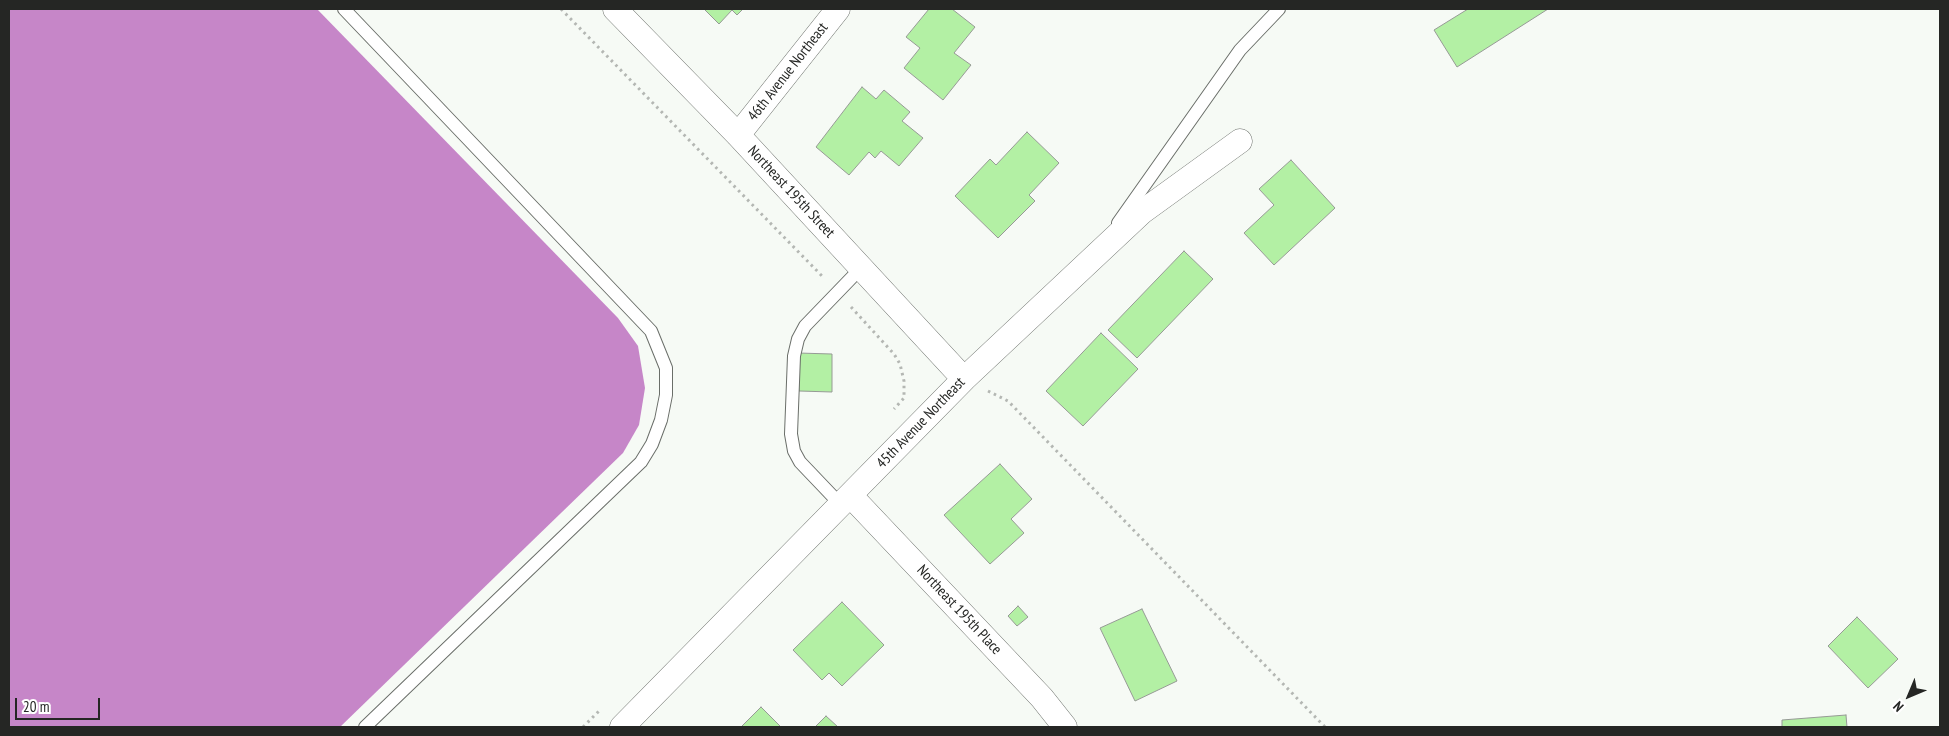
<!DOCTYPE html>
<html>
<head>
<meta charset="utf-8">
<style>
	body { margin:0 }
	#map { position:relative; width:1949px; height:736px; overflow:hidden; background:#f6faf5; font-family:"PT Sans Narrow",sans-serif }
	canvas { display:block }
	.frame { position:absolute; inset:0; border:10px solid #252624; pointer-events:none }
	.north { position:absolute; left:1884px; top:671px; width:50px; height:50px; -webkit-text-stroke:4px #fff; paint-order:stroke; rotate:225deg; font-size:14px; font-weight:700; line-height:20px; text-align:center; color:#252624 }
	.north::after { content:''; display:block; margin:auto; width:18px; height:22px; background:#252624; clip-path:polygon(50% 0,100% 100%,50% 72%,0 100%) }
	.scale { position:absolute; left:15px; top:698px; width:85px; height:22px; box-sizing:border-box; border:2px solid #252624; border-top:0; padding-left:6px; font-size:15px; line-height:18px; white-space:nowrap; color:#252624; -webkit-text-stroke:4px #fff; paint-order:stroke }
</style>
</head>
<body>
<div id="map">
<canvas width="1949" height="736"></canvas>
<div class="frame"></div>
<div class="north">N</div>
<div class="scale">20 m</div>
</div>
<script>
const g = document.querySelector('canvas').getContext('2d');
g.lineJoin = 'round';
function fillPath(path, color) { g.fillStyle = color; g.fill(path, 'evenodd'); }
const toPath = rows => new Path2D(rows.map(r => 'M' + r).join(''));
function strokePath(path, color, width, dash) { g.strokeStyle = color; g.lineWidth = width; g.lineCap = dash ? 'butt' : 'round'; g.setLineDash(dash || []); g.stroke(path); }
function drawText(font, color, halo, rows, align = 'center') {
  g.font = font + ' "PT Sans Narrow",sans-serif'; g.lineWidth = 5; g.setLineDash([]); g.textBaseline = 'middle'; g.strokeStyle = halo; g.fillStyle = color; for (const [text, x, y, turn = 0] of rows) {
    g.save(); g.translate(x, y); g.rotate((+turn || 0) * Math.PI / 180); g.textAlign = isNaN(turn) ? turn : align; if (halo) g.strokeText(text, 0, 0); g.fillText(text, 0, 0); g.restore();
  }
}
fillPath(toPath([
	[9,9,317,9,618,318,638,346,645,388,639,425,623,453,340,727,9,727]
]), '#c686c8');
const building = toPath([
	[704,9,743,9,737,15,732,10,719,24,704,9],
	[929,9,952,9,975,27,954,53,971,65,943,100,904,68,920,48,906,37,929,9],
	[1468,9,1548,9,1457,67,1434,30,1468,9],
	[862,87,876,99,884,90,910,112,902,121,923,138,899,166,881,151,875,158,869,152,849,175,816,147,862,87],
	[1027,132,1059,163,1029,195,1035,201,998,238,955,196,990,159,996,165,1027,132],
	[1291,160,1335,208,1274,265,1244,233,1274,205,1259,189,1291,160],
	[1184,251,1213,279,1137,358,1108,330,1184,251],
	[1101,333,1138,369,1083,426,1046,391,1101,333],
	[798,353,832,354,832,392,799,391,798,353],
	[1000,464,1032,499,1011,519,1024,533,990,564,944,515,1000,464],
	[842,602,884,645,842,686,829,673,822,680,793,650,842,602],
	[1018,606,1028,617,1017,626,1008,616,1018,606],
	[1142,609,1177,681,1135,701,1100,628,1142,609],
	[1857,617,1898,659,1868,688,1828,646,1857,617],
	[761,707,781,727,741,727,761,707],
	[1846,715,1847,727,1782,727,1782,720,1846,715],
	[826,716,838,727,815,727,826,716]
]);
fillPath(building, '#b3f0a4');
strokePath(building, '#969a95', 1);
const lane = toPath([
	[344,9,651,331,666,368,666,395,661,420,652,444,641,462,365,727],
	[1118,223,1240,50,1279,9],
	[841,505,800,462,794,451,791,434,794,356,798,339,805,326,861,268]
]);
const street = toPath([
	[615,9,738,135,964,379],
	[738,135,838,9],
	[850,495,1042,698,1065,727],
	[622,727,964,379,1142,212,1240,141]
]);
strokePath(lane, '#6a6e69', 14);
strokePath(street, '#6a6e69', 25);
strokePath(toPath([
	[561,9,823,277],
	[851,307,894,354,900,364,904,381,904,398,894,409],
	[988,391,1008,401,1325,727],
	[583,727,600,710]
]), '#b4b7b3', 3, [2.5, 4]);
strokePath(lane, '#fff', 12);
strokePath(street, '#fff', 24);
drawText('15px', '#252624', '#fff', [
	["46th Avenue Northeast",788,72,-52],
	["Northeast 195th Street",791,192,47],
	["45th Avenue Northeast",921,423,-46],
	["Northeast 195th Place",959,610,47]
]);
</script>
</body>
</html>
